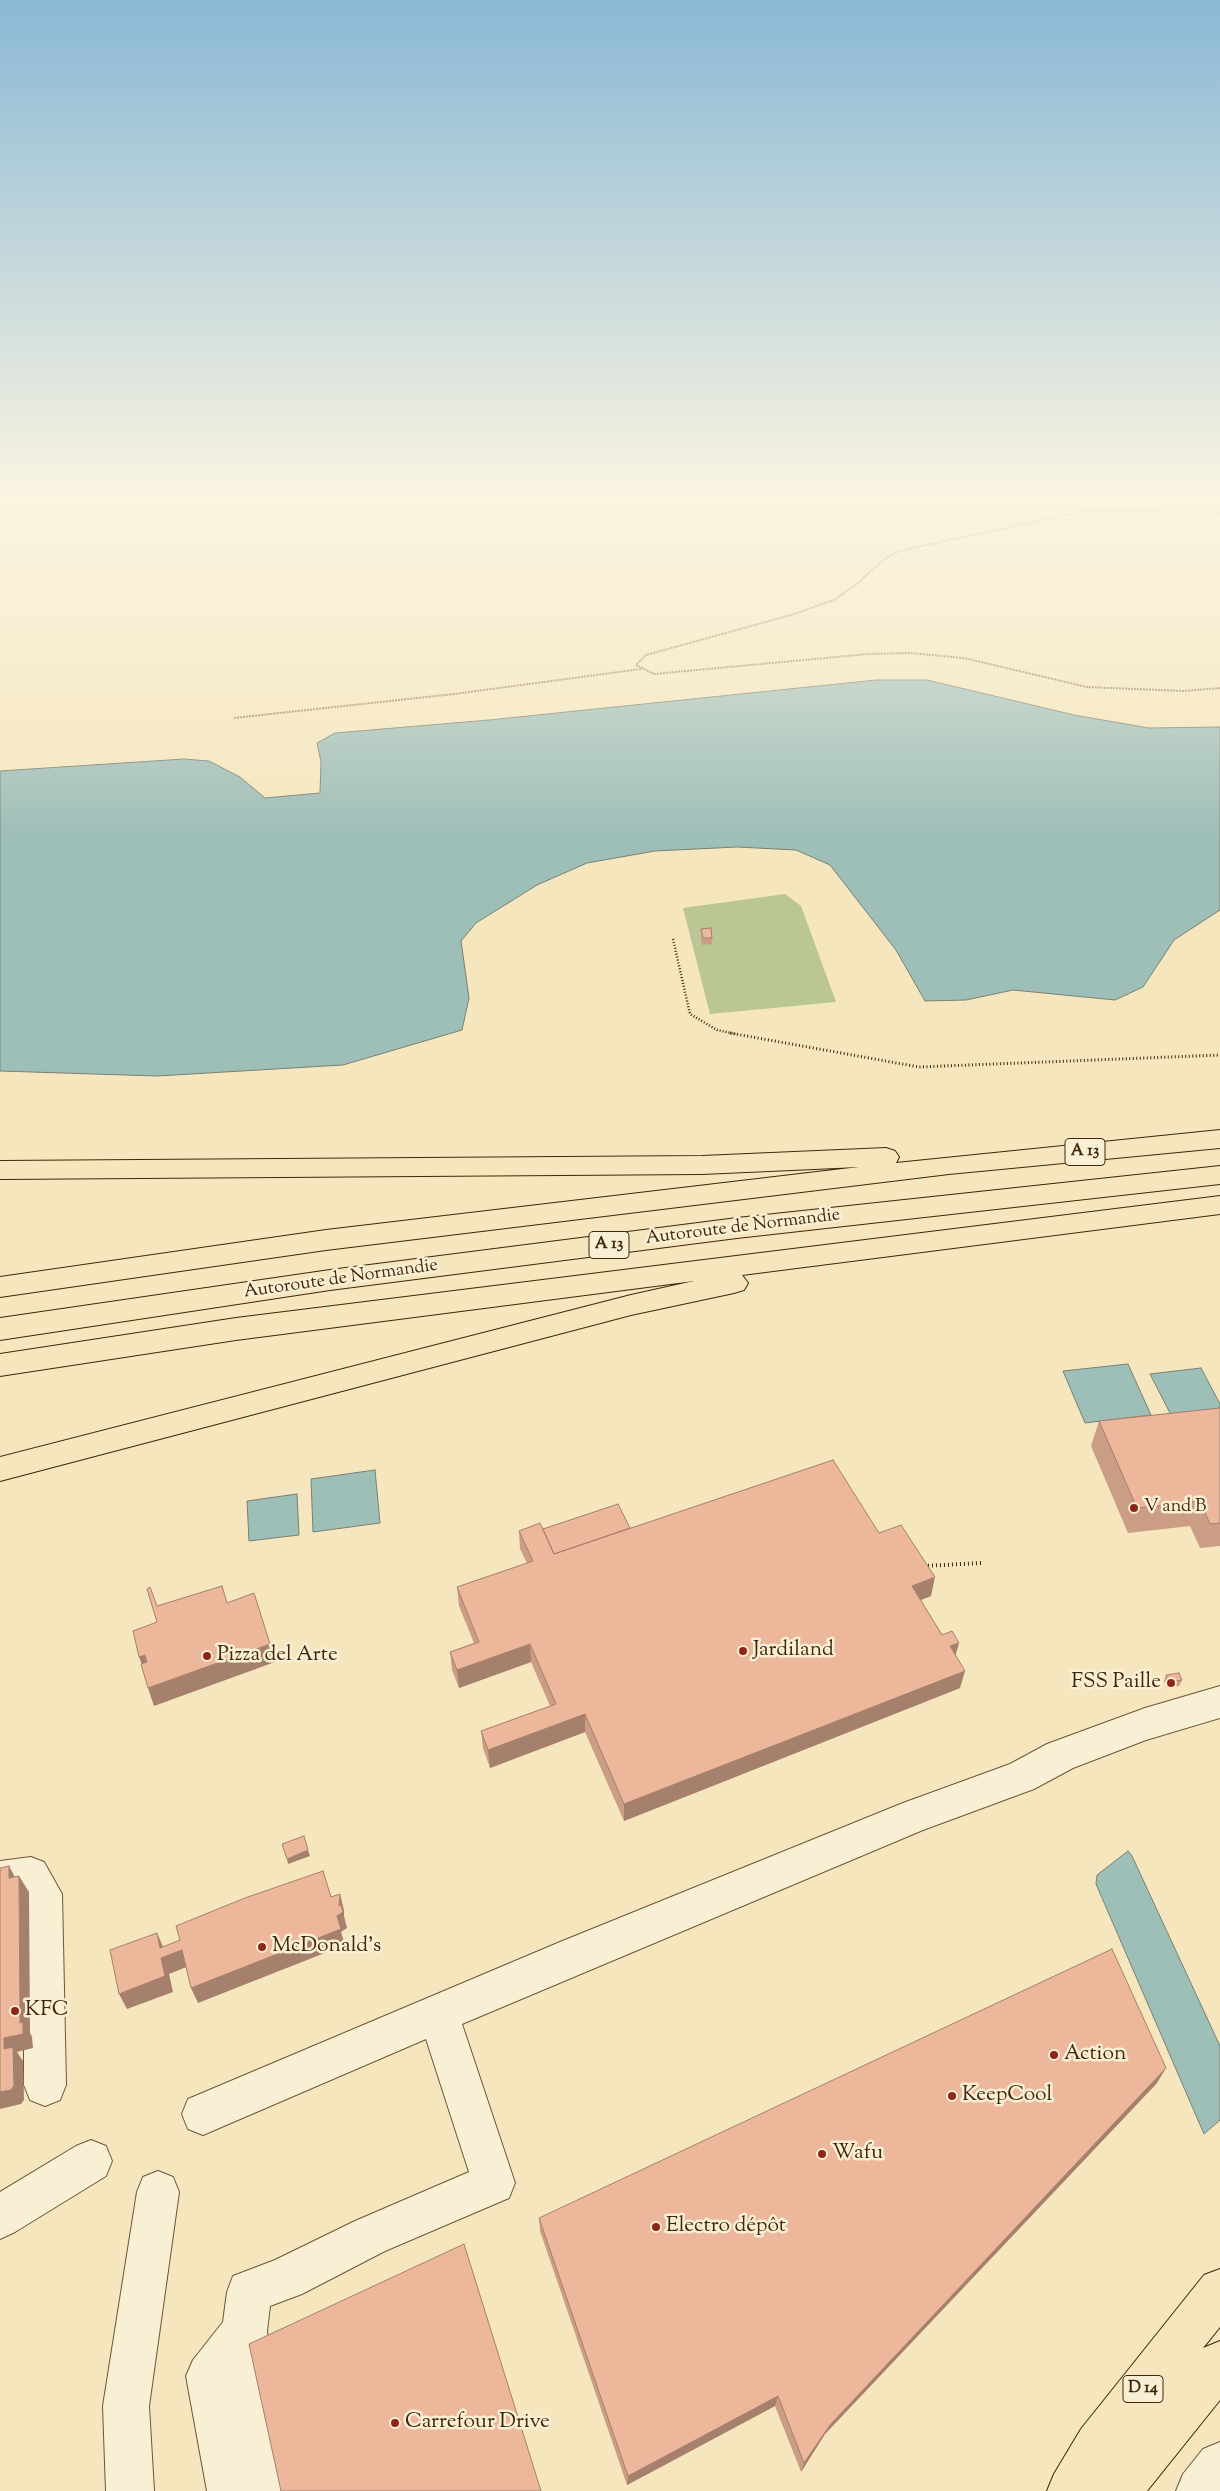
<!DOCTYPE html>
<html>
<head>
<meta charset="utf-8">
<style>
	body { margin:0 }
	canvas { display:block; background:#f5e6bd }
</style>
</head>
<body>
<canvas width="1220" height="2491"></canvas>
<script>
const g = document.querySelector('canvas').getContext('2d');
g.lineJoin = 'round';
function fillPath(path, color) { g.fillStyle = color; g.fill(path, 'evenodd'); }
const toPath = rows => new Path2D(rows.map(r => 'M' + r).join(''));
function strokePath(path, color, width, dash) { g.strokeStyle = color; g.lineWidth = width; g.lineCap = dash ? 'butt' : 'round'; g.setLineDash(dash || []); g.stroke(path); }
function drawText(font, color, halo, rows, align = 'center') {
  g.font = font + ' "Sorts Mill Goudy",serif'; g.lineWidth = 5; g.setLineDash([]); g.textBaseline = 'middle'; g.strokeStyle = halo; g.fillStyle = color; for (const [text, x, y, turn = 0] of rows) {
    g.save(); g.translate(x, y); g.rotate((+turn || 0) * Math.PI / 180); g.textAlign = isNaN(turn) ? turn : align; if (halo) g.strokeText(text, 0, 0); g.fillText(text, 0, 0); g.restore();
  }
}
fillPath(toPath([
	[785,894,801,906,836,1002,710,1014,683,908]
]), '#bac693');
const water = toPath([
	[876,680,927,680,1074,715,1149,728,1220,727,1220,910,1174,940,1143,987,1115,1000,1013,990,966,1000,925,1001,896,950,830,865,796,850,737,847,655,851,587,863,537,885,476,923,461,941,469,998,462,1030,343,1065,157,1076,0,1071,0,771,184,759,209,761,240,777,265,798,320,793,321,762,317,743,335,733,489,720,876,680],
	[1128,1364,1151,1415,1085,1423,1063,1371,1128,1364],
	[1201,1368,1220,1404,1220,1408,1171,1415,1150,1374,1201,1368],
	[375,1470,380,1523,313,1532,311,1479,375,1470],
	[297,1494,299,1535,249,1541,247,1501,297,1494],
	[1128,1851,1132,1856,1220,2046,1220,2120,1204,2134,1096,1884,1097,1875,1128,1851]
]);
fillPath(water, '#9ebeb8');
strokePath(water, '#788173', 1);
const minor = toPath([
	[1220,1686,1220,1718,1146,1740,1073,1768,1034,1789,923,1830,462,2024,515,2183,509,2198,385,2251,302,2294,270,2306,267,2331,274,2381,298,2491,207,2491,186,2376,193,2360,223,2322,227,2292,233,2276,275,2260,355,2221,469,2172,426,2039,203,2135,188,2129,182,2114,188,2099,560,1942,903,1803,1010,1764,1047,1744,1145,1708,1220,1686],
	[31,1857,44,1862,62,1894,66,2085,60,2100,45,2106,30,2100,24,2085,24,1898,22,1895,0,1897,0,1861,31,1857],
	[91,2140,106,2146,112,2161,106,2176,15,2232,0,2239,0,2192,76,2146,91,2140],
	[158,2171,173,2177,179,2192,149,2406,154,2491,106,2491,103,2406,137,2192,143,2177,158,2171],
	[1220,2442,1220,2491,1176,2491,1183,2474,1203,2449,1220,2442]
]);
const major = toPath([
	[1220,2269,1220,2327,1203,2348,1220,2341,1220,2400,1147,2491,1047,2491,1054,2474,1081,2429,1204,2275,1220,2269]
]);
const highway = toPath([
	[1220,1130,1220,1148,949,1174,326,1250,0,1297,0,1277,326,1230,859,1167,702,1174,0,1179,0,1161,702,1156,886,1148,895,1151,899,1157,896,1163,1220,1130],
	[1220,1166,1220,1184,737,1238,330,1290,0,1340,0,1318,330,1270,737,1218,1220,1166],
	[1220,1196,1220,1214,742,1275,748,1283,744,1290,734,1293,631,1315,0,1481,0,1457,631,1295,694,1281,236,1340,0,1376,0,1354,236,1318,1220,1196]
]);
strokePath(minor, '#6d5638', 2);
strokePath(major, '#40260c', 2);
strokePath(highway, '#40260c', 2);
strokePath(toPath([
	[1220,513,1089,510,899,551,883,560,858,583,834,600,791,615,646,655,636,665,654,674,868,654,910,653,964,658,1087,687,1184,691,1220,688],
	[234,718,454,694,641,669]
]), '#40260c', 2, [0.5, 1]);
strokePath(toPath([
	[673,939,690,1014,717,1030,736,1034]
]), '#40260c', 2.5, [1, 2]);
strokePath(toPath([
	[730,1033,919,1067,1220,1055]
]), '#40260c', 3, [1, 2.5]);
strokePath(toPath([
	[924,1566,981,1563]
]), '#40260c', 4, [1, 3]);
fillPath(minor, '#f8efd4');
fillPath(major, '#f5e6bd');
fillPath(highway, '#f5e6bd');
fillPath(toPath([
	[701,929,712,938,712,944,702,945,701,936],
	[1220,1408,1220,1546,1200,1548,1190,1526,1128,1533,1091,1446,1099,1421],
	[630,1528,879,1533,931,1596,920,1600,956,1656,960,1688,624,1821,585,1732,490,1768,483,1748,481,1731,550,1706,531,1662,459,1688,452,1670,450,1652,474,1643,459,1606,457,1587,527,1563,520,1549,519,1531,543,1529],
	[1166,1675,1182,1680,1179,1686,1167,1688,1164,1681],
	[1157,2083,825,2434,801,2472,775,2406,627,2485,540,2231,539,2218]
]), '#cb9d84');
fillPath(toPath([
	[935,1577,931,1596,908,1605,912,1586],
	[959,1643,954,1661,950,1646],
	[270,1644,275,1662,154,1706,148,1688],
	[530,1644,531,1662,459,1688,457,1670],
	[145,1655,151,1673,146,1675,139,1657],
	[965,1671,960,1688,624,1821,624,1804],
	[585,1714,585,1732,490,1768,488,1750],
	[308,1850,310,1856,288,1864,287,1859],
	[9,1866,18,1883,9,1878],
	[19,1876,29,1892,30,2033,32,2037,33,2048,17,2052,23,2061,24,2100,21,2104,0,2109,0,2092,4,2049,4,2038,20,2023],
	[340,1894,344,1910,344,1916,347,1928,341,1932,345,1945,198,2003,191,1988,337,1916,339,1906],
	[157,1933,164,1949,182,1950,189,1966,169,1974,173,1992,127,2009,119,1994,161,1958],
	[1166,2068,1157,2083,825,2434,801,2472,804,2463,830,2425],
	[778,2396,775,2406,627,2485,628,2476]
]), '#a5806c');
const building = toPath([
	[711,928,712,938,703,938,701,929,711,928],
	[1220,1408,1220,1523,1210,1524,1200,1501,1137,1508,1099,1421,1220,1408],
	[833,1460,879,1533,901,1525,935,1577,912,1586,942,1635,952,1631,959,1643,950,1646,965,1671,624,1804,585,1714,488,1750,481,1731,556,1704,530,1644,457,1670,450,1652,479,1642,457,1587,533,1561,519,1531,540,1523,554,1554,833,1460],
	[618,1504,630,1528,554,1554,543,1529,618,1504],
	[222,1586,227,1603,254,1593,270,1644,148,1688,141,1664,147,1662,145,1655,139,1657,133,1631,157,1622,147,1589,150,1587,157,1606,222,1586],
	[1179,1673,1182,1680,1169,1682,1166,1675,1179,1673],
	[304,1836,308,1850,287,1859,282,1844,304,1836],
	[9,1866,9,1878,19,1876,20,2023,23,2022,23,2034,4,2038,4,2049,13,2047,14,2086,11,2090,0,2092,0,1868,9,1866],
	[323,1871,331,1897,340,1894,339,1906,341,1905,343,1912,337,1916,341,1929,191,1988,182,1950,161,1958,165,1976,119,1994,110,1950,157,1933,160,1948,180,1940,176,1926,245,1898,323,1871],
	[1112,1949,1166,2068,830,2425,804,2463,778,2396,628,2476,539,2218,1112,1949],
	[464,2244,541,2491,281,2491,249,2344,464,2244]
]);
fillPath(building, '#ecb79a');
strokePath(building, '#a5806c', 1);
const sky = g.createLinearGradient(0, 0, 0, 839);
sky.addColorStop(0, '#8ab8d5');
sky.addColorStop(0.59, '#faf4e1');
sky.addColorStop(1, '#faf4e100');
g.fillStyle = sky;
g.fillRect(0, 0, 1220, 839);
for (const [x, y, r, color] of [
	[1134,1508,5,"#8f2418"],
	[743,1651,5,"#8f2418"],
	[207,1656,5,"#8f2418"],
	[1171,1683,5,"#8f2418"],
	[262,1947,5,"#8f2418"],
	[15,2011,5,"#8f2418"],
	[1054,2055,5,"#8f2418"],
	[952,2096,5,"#8f2418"],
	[822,2154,5,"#8f2418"],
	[656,2227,5,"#8f2418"],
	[395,2423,5,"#8f2418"]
]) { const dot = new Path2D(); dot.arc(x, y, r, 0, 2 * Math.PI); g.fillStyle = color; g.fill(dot); strokePath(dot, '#f8efd4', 2); }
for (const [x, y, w] of [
	[1085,1152,40],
	[609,1245,40],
	[1143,2389,40]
]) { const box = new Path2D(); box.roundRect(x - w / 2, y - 13.5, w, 27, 4); g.fillStyle = '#f8efd4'; g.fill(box); strokePath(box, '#40260c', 1); }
drawText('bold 16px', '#40260c', null, [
	["A 13",1085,1152],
	["A 13",609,1245],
	["D 14",1143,2389]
]);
drawText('18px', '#40260c', '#f8efd4', [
	["Autoroute de Normandie",743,1228,-7],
	["Autoroute de Normandie",341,1280,-8]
]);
drawText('18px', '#40260c', '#f8efd4', [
	["V and B",1144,1508]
], 'left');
drawText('21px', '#40260c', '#f8efd4', [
	["Jardiland",753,1651],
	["Pizza del Arte",217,1656],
	["FSS Paille",1161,1683,"right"],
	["McDonald's",272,1947],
	["KFC",25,2011],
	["Action",1064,2055],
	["KeepCool",962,2096],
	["Wafu",832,2154],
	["Electro dépôt",666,2227],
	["Carrefour Drive",405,2423]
], 'left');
</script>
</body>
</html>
